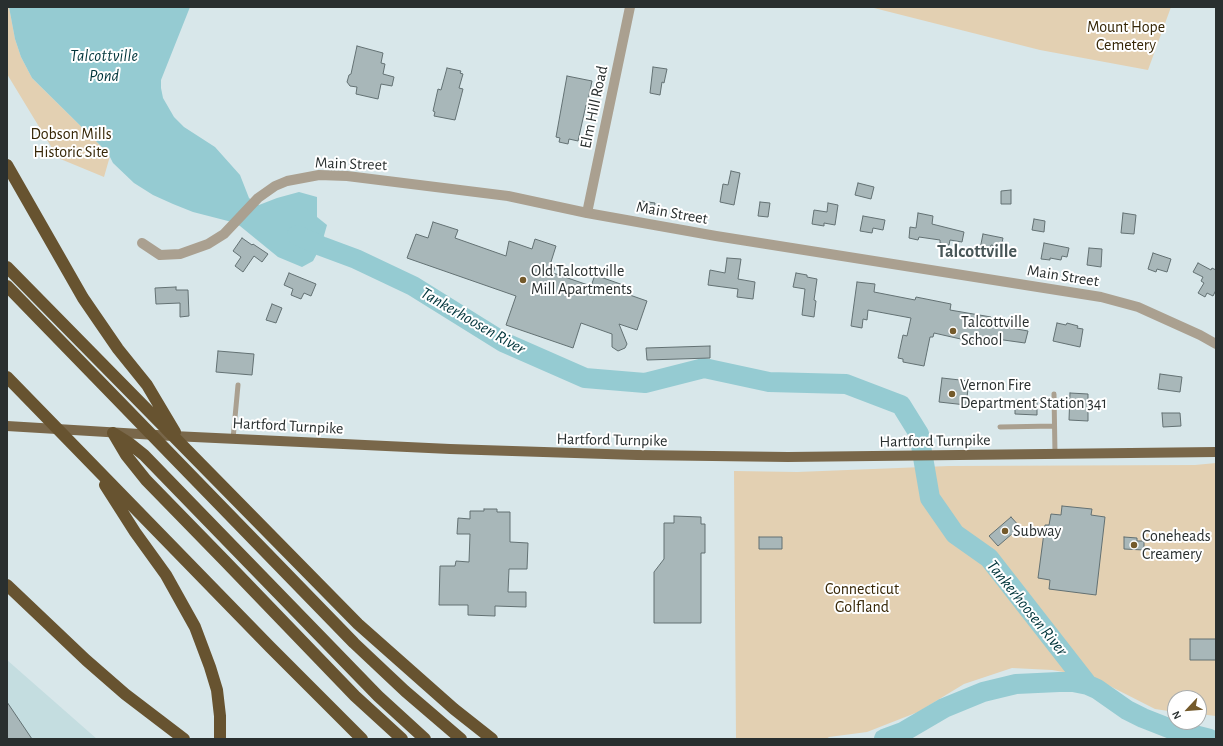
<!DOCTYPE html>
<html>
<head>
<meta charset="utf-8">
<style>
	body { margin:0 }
	#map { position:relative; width:1223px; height:746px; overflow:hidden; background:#d8e7ea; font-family:"Alegreya Sans",sans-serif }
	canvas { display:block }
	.frame { position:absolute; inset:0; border:8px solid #292f2f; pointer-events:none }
	.north { position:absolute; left:1167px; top:690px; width:40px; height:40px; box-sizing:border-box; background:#fff; border:1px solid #a9acac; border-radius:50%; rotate:244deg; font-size:11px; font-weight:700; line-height:16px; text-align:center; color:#292f2f }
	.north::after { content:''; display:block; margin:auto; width:14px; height:18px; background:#745a2b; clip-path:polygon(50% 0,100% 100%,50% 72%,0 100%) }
</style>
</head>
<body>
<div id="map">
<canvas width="1223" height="746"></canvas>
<div class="frame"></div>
<div class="north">N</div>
</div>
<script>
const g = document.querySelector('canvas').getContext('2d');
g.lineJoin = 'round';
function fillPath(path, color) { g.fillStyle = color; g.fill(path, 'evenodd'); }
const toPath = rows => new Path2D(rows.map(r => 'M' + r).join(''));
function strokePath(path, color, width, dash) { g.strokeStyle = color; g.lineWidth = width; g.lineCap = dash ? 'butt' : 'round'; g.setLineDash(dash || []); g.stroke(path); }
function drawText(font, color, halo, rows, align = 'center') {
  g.font = font + ' "Alegreya Sans",sans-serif'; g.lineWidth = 4; g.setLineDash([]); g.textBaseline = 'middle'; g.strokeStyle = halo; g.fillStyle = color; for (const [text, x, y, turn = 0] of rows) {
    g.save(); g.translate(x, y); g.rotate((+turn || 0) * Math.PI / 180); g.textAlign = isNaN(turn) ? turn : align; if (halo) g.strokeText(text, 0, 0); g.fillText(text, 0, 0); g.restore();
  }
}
fillPath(toPath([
	[7,660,97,739,7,739]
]), '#c4dde0');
fillPath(toPath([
	[7,7,9,7,15,39,21,57,32,78,108,153,110,156,104,177,58,158,7,74],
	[870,7,1171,7,1148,70,1040,50],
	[1216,463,1216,716,1199,714,1199,698,1175,698,1175,712,1155,709,1092,677,1052,670,1012,668,964,684,918,712,867,732,829,737,826,739,736,739,734,471,797,472,949,466,1195,465]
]), '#e3d0b2');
fillPath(toPath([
	[9,7,190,7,161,80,161,88,163,98,174,117,184,127,215,147,240,175,249,198,259,205,277,198,299,192,317,197,317,217,327,225,321,246,313,261,302,267,278,257,240,226,228,221,193,212,173,204,153,195,134,183,113,163,108,153,32,78,21,57,15,39]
]), '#95cbd2');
strokePath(toPath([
	[297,235,321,246,356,259,413,286,503,342,585,378,645,383,704,368,769,382,846,384,901,405,919,434,930,498,955,534,989,558,1088,685],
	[884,739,903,732,944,708,983,692,1016,684,1059,682,1073,682,1088,685,1097,689,1127,710,1143,718,1171,729,1210,739]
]), '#95cbd2', 20);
const building = toPath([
	[357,46,383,53,381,63,385,64,383,74,394,77,392,86,381,84,378,99,356,94,357,87,350,86,347,82,349,75,351,74,357,46],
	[653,67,667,69,664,83,662,82,660,95,650,93,653,67],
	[447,68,461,71,460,73,463,74,459,88,463,89,455,120,434,116,435,112,433,111,438,89,441,90,447,68],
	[567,76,592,81,587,105,586,105,578,141,569,139,568,144,559,142,560,138,556,137,567,76],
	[731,171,740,173,734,205,720,202,723,184,728,185,731,171],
	[858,183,874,187,871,199,855,195,858,183],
	[1011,190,1011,204,1001,204,1001,191,1011,190],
	[642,201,655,203,653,214,640,212,642,201],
	[760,202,770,203,768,217,758,216,760,202],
	[828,203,838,205,835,225,824,223,824,226,812,224,814,210,827,212,828,203],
	[918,213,933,216,932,224,964,232,962,242,950,240,949,245,940,243,940,240,919,237,918,240,909,238,910,227,916,228,918,213],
	[1123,213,1136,215,1134,234,1121,233,1123,213],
	[863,216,885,220,883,230,873,228,872,233,860,231,863,216],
	[1034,219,1045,221,1044,232,1032,230,1034,219],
	[433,222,458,230,455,238,506,256,509,241,532,249,535,239,556,246,550,265,555,267,553,273,591,286,595,275,626,286,624,293,647,301,637,330,619,324,627,344,625,348,618,351,612,347,612,334,581,323,573,348,506,325,516,296,407,258,416,234,428,238,433,222],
	[983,234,1003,238,1001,247,991,245,990,251,980,249,983,234],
	[242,238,252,245,253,244,268,254,262,262,254,256,243,272,235,266,241,257,233,251,242,238],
	[1044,243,1069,248,1067,257,1062,256,1061,260,1050,258,1050,260,1041,259,1044,243],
	[1089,248,1102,249,1101,267,1087,265,1089,248],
	[1153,253,1171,259,1167,272,1157,269,1156,272,1148,269,1153,253],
	[727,258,741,259,738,279,755,282,753,299,737,297,738,289,708,285,710,270,725,273,727,258],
	[1198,263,1211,270,1212,268,1216,270,1216,290,1213,296,1207,293,1205,297,1198,293,1204,283,1201,281,1203,277,1193,272,1198,263],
	[289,273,316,284,311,296,304,293,301,299,291,295,293,289,284,285,289,273],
	[796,273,807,275,807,277,817,279,814,300,816,301,814,317,802,315,805,289,793,287,796,273],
	[857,282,875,284,874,292,915,300,916,297,951,304,950,310,991,317,989,324,1028,331,1025,343,975,336,974,342,934,333,933,337,930,337,924,366,903,362,903,359,898,358,903,335,907,336,911,318,868,310,867,320,863,319,862,328,851,326,857,282],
	[176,287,176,290,188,290,189,316,180,317,180,303,156,304,155,288,176,287],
	[272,304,282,308,276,323,266,320,272,304],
	[1057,323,1066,325,1067,323,1078,326,1077,328,1083,329,1080,347,1053,341,1057,323],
	[710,346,710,358,647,360,646,348,710,346],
	[218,351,254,354,252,375,216,372,218,351],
	[1160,374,1182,377,1180,392,1158,389,1160,374],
	[942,378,969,381,966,405,939,402,942,378],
	[1070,393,1088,394,1088,421,1069,420,1070,393],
	[1015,400,1037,400,1037,415,1015,414,1015,400],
	[1162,413,1180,413,1181,426,1163,427,1162,413],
	[1062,506,1092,509,1091,515,1105,517,1096,595,1049,589,1050,580,1038,578,1045,525,1049,525,1051,514,1061,515,1062,506],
	[484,509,497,509,497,512,510,512,510,542,528,543,527,569,509,569,508,592,526,592,526,607,495,606,495,616,468,615,468,605,439,605,440,566,455,566,456,561,469,562,470,534,457,534,458,518,470,519,470,511,484,511,484,509],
	[674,516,701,517,701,524,705,524,705,553,701,553,701,623,654,623,654,572,664,559,664,523,674,523,674,516],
	[1011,517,1020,527,998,546,989,536,1011,517],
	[759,537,782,537,782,549,759,549,759,537],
	[1124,537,1137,538,1137,541,1144,541,1144,550,1124,549,1124,537],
	[1190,639,1216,639,1216,660,1190,660,1190,639],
	[7,702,32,739,7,739,7,702]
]);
fillPath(building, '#a8b7b9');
strokePath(building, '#637173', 1);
strokePath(toPath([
	[1054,394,1055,454],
	[1000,427,1054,426],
	[233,439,238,385]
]), '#aaa090', 5);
strokePath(toPath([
	[587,213,630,7],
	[142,243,160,255,180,254,208,244,224,234,258,198,275,186,287,181,319,175,347,176,508,196,587,213,716,236,1101,297,1138,307,1200,335,1216,344]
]), '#aaa090', 10);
strokePath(toPath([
	[7,426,173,436,450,449,637,455,788,457,1216,452]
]), '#79674a', 10);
strokePath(toPath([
	[7,165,83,298,118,349,147,385,175,432],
	[7,267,358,624,454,709,492,739],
	[7,286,354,643,405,691,461,739],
	[7,377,270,647,362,739],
	[113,433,129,443,144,455,378,696,425,739],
	[113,433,126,455,146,480,225,561,355,696,402,739],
	[105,485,135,532,166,575,195,627,210,667,217,690,220,716,220,739],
	[7,585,86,660,125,694,184,739]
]), '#675330', 12);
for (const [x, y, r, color] of [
	[523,280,4,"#745a2b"],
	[953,331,4,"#745a2b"],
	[952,394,4,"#745a2b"],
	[1005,531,4,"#745a2b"],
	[1134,545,4,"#745a2b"]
]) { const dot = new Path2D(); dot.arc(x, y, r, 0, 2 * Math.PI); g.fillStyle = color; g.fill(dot); strokePath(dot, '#fff', 1.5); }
drawText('16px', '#362606', '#fff', [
	["Mount Hope",1126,27],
	["Cemetery",1126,45],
	["Dobson Mills",71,134],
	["Historic Site",71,152],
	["Connecticut",862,589],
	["Golfland",862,607]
]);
drawText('16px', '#292f2f', '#fff', [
	["Elm Hill Road",594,107,-78],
	["Main Street",351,164,2],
	["Main Street",672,213,10],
	["Main Street",1063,276,9],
	["Hartford Turnpike",288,426,3],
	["Hartford Turnpike",612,440,1],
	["Hartford Turnpike",935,441,-1]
]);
drawText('16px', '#292f2f', '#fff', [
	["Old Talcottville",531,271],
	["Mill Apartments",531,289],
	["Talcottville",961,322],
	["School",961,340],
	["Vernon Fire",960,385],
	["Department Station 341",960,403],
	["Subway",1013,531],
	["Coneheads",1142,536],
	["Creamery",1142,554]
], 'left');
drawText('italic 17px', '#00353b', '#fff', [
	["Talcottville",104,56],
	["Pond",104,76],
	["Tankerhoosen River",473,321,30],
	["Tankerhoosen River",1027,608,51]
]);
drawText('bold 18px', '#485657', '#fff', [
	["Talcottville",977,252]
]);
</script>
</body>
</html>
